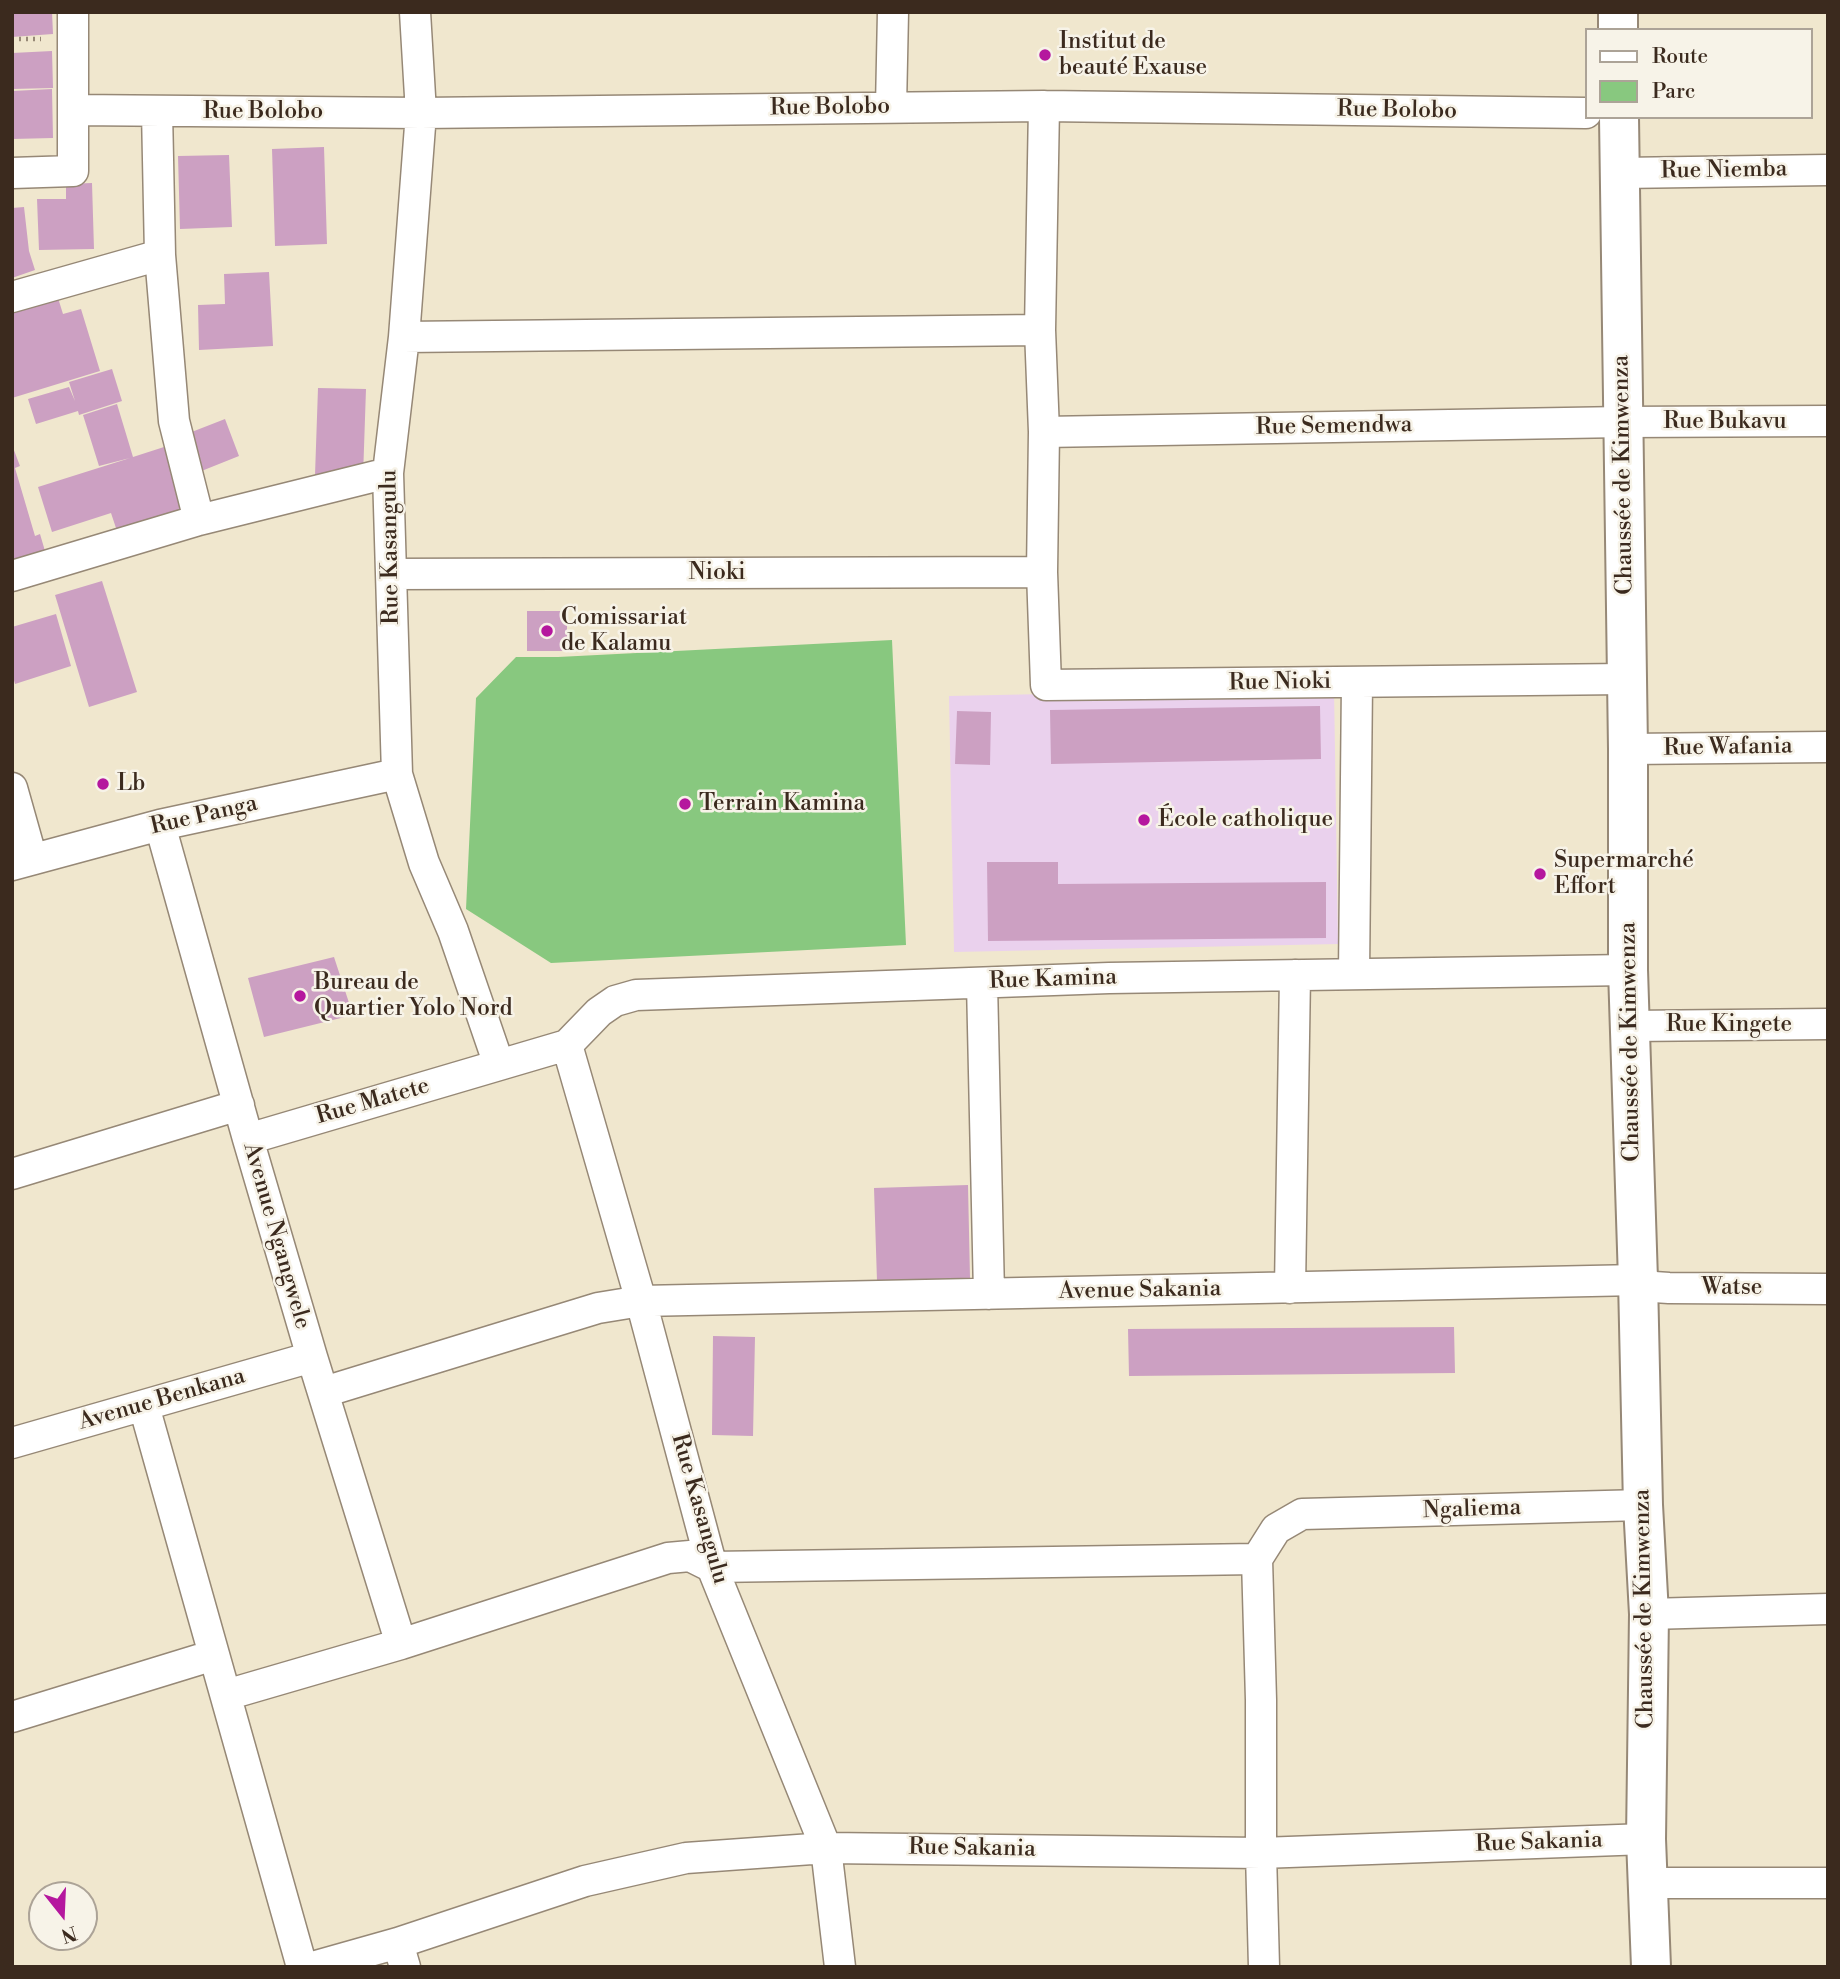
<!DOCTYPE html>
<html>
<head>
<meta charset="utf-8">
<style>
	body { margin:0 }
	#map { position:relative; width:1840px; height:1979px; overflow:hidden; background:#f0e7ce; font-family:"Libre Bodoni",serif }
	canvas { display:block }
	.frame { position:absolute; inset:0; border:14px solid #3b2a1e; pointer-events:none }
	.legend { position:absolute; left:1585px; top:28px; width:228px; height:91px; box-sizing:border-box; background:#f7f3e8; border:2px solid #aca397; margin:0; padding:9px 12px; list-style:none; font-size:21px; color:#3b2a1e }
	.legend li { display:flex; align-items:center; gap:14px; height:35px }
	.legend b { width:35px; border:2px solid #aca397 }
	.north { position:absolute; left:28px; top:1881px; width:70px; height:70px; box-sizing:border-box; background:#f7f3e8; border:2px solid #aca397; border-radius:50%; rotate:162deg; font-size:19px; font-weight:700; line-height:28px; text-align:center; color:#3b2a1e }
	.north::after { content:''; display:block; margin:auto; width:24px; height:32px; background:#b5179e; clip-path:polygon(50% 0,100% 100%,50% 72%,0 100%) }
</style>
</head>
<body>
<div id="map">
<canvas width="1840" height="1979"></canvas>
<div class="frame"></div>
<ul class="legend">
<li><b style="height:9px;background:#fff"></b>Route</li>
<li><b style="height:19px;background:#88c87f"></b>Parc</li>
</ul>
<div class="north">N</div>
</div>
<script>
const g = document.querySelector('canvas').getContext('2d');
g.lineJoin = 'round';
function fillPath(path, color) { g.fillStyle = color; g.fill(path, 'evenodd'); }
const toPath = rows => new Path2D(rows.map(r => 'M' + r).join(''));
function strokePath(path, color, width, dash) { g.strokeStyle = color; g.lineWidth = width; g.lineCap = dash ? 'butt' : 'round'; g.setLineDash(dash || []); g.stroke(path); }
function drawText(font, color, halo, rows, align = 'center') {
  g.font = font + ' "Libre Bodoni",serif'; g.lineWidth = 5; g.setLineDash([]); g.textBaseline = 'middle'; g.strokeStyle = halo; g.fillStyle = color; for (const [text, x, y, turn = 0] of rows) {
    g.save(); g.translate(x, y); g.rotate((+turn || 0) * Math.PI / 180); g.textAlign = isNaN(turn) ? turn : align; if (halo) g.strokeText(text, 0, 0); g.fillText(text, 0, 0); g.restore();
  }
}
fillPath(toPath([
	[1334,688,1338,944,954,952,949,696]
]), '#ead1ed');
fillPath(toPath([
	[892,640,906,945,551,963,466,909,476,698,516,657,558,657]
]), '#88c87f');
fillPath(toPath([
	[12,12,52,12,53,34,12,37],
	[52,51,53,88,12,89,12,53],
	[52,89,53,138,12,139,12,91],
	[324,147,327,244,275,246,272,149],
	[229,155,232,227,180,229,178,156],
	[92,183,94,249,39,250,37,199,66,199,66,184],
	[24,207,29,251,35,270,12,278,14,256,12,208],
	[269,272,273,346,199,350,198,305,225,304,224,274],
	[58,298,63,314,81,309,100,371,12,398,12,312],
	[112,369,122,401,79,415,78,411,36,424,28,399,69,387,75,401,69,382],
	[318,388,366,389,363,477,315,475],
	[117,404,133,457,164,447,184,510,117,531,111,513,52,532,38,487,130,458,99,466,83,415],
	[225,419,239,456,199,472,184,435],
	[12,445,20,466,15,468,35,536,40,534,45,551,12,560],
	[102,581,137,692,89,707,55,595],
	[527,611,567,611,567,651,527,651],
	[56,614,71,666,15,684,12,673,12,627],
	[1320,706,1321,759,1051,764,1050,710],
	[957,711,991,712,990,765,955,764],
	[987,862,1058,862,1058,884,1326,882,1326,938,988,941],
	[334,957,353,1015,264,1037,248,978],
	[968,1185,970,1278,877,1281,874,1188],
	[1454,1327,1455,1373,1129,1376,1128,1329],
	[713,1336,755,1337,753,1436,712,1435]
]), '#cca0c2');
const minor = toPath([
	[415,12,421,113,404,337,388,473,397,774,424,863,453,931,499,1065],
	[1044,106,1040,330,1044,432,1042,572,1046,685,1626,679],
	[891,107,893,12],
	[74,110,421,113,1044,106,1586,113],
	[157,111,160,255,174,421,199,520],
	[12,173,73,171,73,12],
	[1621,173,1828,170],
	[12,297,160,255],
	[404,337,1040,330],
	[1044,432,1623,422,1828,421],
	[391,574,1042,572],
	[12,576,199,520,388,473],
	[1628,749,1828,747],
	[12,788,32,859],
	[160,825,248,1139,312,1357,401,1644],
	[12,865,160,825,397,774],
	[1354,974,1357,682],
	[982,983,989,1294],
	[1630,1026,1828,1024],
	[567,1045,641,1301,712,1567,826,1848,840,1967],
	[248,1139,567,1045,599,1012,615,1001,636,995,1109,978,1628,970],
	[12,1174,239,1105],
	[1290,1288,1295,975],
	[324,1392,598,1308,641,1301,1638,1280,1654,1287,1669,1288,1828,1289],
	[144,1406,302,1967],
	[12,1443,312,1357],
	[1649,1614,1828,1609],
	[226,1695,401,1644,668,1558,690,1556,712,1567,1257,1559],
	[12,1717,214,1655],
	[1649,1883,1828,1883],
	[398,1943,405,1967],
	[313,1967,398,1943,585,1881,686,1858,826,1848,1261,1853,1646,1839],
	[1264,1967,1261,1853,1261,1700,1257,1559,1276,1529,1302,1514,1643,1505]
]);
const tertiary = toPath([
	[1618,12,1618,30],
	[1619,117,1628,749,1628,970,1638,1280,1643,1505,1649,1614,1646,1839,1651,1967]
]);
strokePath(minor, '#968876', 33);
strokePath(tertiary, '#968876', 42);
strokePath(toPath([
	[12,39,41,39]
]), '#968876', 4.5, [2, 5]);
strokePath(minor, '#fff', 30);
strokePath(tertiary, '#fff', 38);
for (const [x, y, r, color] of [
	[1045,55,7,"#b5179e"],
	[547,631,7,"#b5179e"],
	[103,784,7,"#b5179e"],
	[685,804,7,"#b5179e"],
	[1144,820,7,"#b5179e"],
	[1540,874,7,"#b5179e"],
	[300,996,7,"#b5179e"]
]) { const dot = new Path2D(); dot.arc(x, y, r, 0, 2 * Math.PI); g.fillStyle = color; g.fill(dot); strokePath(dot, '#f7f3e8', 2.5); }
drawText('23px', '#3b2a1e', '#f7f3e8', [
	["Institut de",1059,42],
	["beauté Exause",1059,68],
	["Comissariat",561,618],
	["de Kalamu",561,644],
	["Lb",117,784],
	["Terrain Kamina",699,804],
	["École catholique",1158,820],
	["Supermarché",1554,861],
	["Effort",1554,887],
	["Bureau de",314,983],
	["Quartier Yolo Nord",314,1009]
], 'left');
drawText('23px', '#3b2a1e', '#f7f3e8', [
	["Rue Bolobo",830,108,-1],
	["Rue Bolobo",1397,111,1],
	["Rue Bolobo",263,112],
	["Rue Niemba",1724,171,-1],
	["Rue Bukavu",1725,422],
	["Rue Semendwa",1334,427,-1],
	["Chaussée de Kimwenza",1624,475,-91],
	["Rue Kasangulu",391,547,-91],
	["Nioki",717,573],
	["Rue Nioki",1280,683,-1],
	["Rue Wafania",1728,748,-1],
	["Rue Panga",204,816,-13],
	["Rue Kamina",1053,980,-2],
	["Rue Kingete",1729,1025],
	["Chaussée de Kimwenza",1631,1042,-91],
	["Rue Matete",373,1102,-16],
	["Avenue Ngangwele",276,1236,74],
	["Watse",1732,1288],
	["Avenue Sakania",1140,1291,-1],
	["Avenue Benkana",162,1400,-16],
	["Rue Kasangulu",699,1509,74],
	["Ngaliema",1472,1510,-2],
	["Chaussée de Kimwenza",1645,1609,-91],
	["Rue Sakania",1539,1843,-2],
	["Rue Sakania",972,1849,1]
]);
</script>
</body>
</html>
